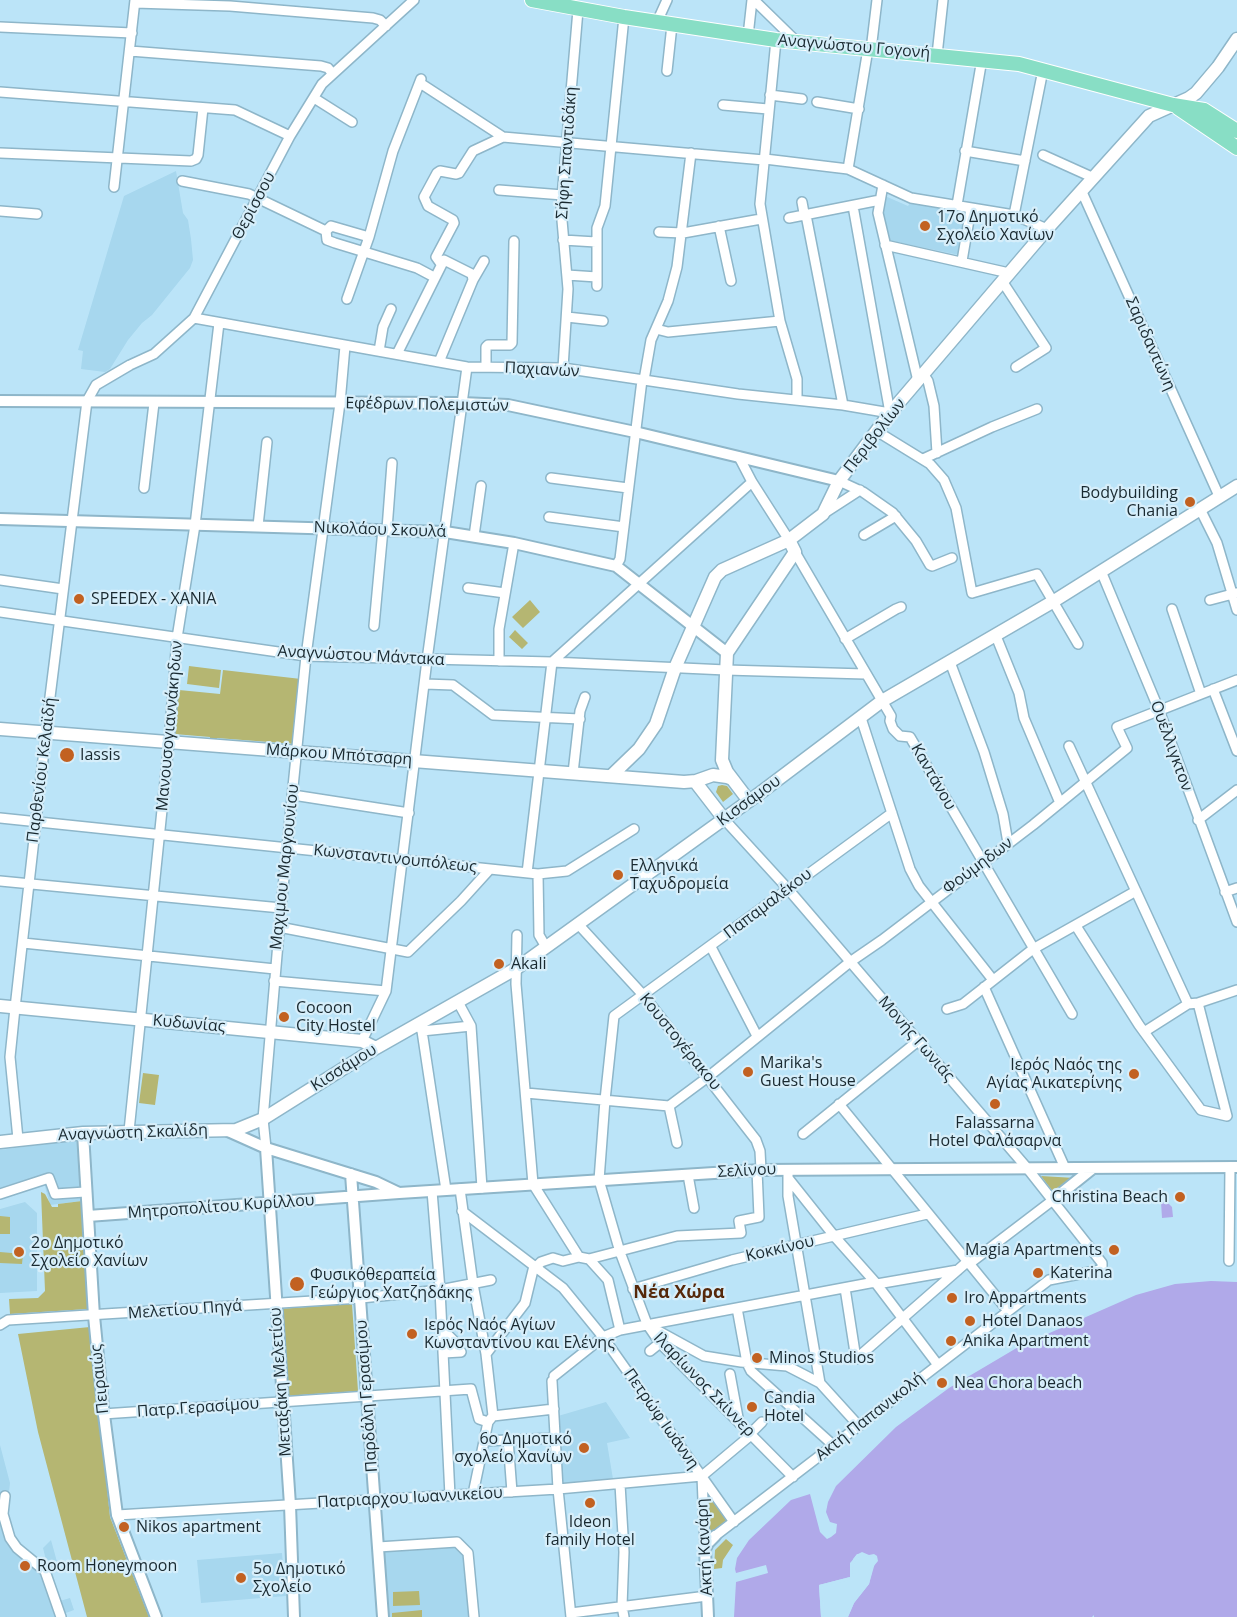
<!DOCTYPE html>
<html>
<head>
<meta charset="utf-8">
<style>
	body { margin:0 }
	canvas { display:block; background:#bbe4f8 }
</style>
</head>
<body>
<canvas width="1237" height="1617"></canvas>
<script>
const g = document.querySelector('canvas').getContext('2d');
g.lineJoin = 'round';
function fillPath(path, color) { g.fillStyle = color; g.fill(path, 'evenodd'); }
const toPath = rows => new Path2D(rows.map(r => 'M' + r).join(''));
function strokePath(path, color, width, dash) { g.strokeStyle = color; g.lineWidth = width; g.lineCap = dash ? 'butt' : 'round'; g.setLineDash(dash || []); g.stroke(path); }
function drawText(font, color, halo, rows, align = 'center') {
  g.font = font + ' "Open Sans",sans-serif'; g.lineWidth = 4.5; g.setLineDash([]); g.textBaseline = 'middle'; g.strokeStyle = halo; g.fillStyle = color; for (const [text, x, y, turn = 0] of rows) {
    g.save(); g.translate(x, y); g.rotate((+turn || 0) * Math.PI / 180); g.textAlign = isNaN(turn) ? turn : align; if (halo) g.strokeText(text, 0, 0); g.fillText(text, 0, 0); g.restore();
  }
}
fillPath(toPath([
	[176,171,183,213,188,220,191,239,193,260,190,268,152,315,142,323,128,340,110,369,105,372,81,369,83,351,78,350,124,196],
	[885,196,908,206,910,203,967,211,959,255,888,240,882,213],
	[78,1140,82,1201,50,1205,44,1183,0,1197,0,1150],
	[25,1202,37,1213,37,1291,0,1293,0,1209],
	[606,1402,630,1438,607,1443,613,1479,563,1483,558,1416],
	[0,1445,10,1483,7,1511,11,1533,18,1545,36,1559,46,1560,43,1548,51,1540,59,1569,45,1575,53,1603,70,1598,74,1610,55,1617,0,1617],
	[454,1546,464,1556,471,1617,387,1617,382,1553,384,1551],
	[282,1553,286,1596,201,1603,197,1560]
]), '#a7d7ee');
fillPath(toPath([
	[530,600,540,612,523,628,512,617],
	[515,630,528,643,522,649,509,637],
	[189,666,221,670,219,688,187,684],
	[223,670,301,679,295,744,217,738,216,741,210,741,210,737,174,734,179,690,220,694],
	[722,785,727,786,733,794,723,802,716,792,718,786],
	[143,1073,159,1075,155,1105,139,1103],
	[1041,1176,1075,1178,1054,1193],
	[41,1192,45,1194,52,1207,58,1207,58,1204,82,1201,88,1309,10,1314,9,1299,38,1298,45,1291],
	[0,1216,10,1217,10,1234,0,1234],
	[0,1252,23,1254,22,1264,0,1263],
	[352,1304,358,1391,284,1396,278,1309],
	[90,1327,110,1517,149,1617,87,1617,38,1432,18,1334],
	[707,1492,728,1522,710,1534],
	[726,1539,733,1545,723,1560,722,1568,714,1569,715,1550],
	[419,1591,420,1605,393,1606,393,1592],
	[422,1610,422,1617,392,1617,392,1613]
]), '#b5b672');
fillPath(toPath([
	[1166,1201,1172,1207,1173,1217,1162,1218,1161,1202],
	[1211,1281,1237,1282,1237,1617,1094,1617,1094,1615,1092,1617,848,1617,854,1603,869,1584,877,1556,857,1554,853,1559,850,1577,819,1585,821,1617,734,1617,736,1582,768,1573,766,1565,736,1573,735,1569,737,1558,749,1540,791,1500,810,1494,820,1532,827,1539,831,1537,836,1533,837,1524,830,1522,826,1512,828,1502,836,1486,896,1427,949,1388,1020,1346,1136,1295,1175,1284]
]), '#b0a9e9');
fillPath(toPath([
	[862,1552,869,1555,874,1554,877,1556,878,1561,873,1567,869,1584,854,1603,848,1617,845,1617,847,1610,866,1583,870,1566,875,1560,874,1557,860,1556,853,1566,852,1580,822,1587,824,1617,821,1617,819,1585,850,1577,850,1563,858,1554]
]), '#bbe4f8');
const minor = toPath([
	[754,0,797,42],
	[135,3,230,6,373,18,380,20,386,26],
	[657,22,667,0],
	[0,27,132,33],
	[748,36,752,0],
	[776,40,760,204,780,321,797,379,797,400],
	[871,50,877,0],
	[130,51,321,66,328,68,332,73],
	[937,55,943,0],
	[667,71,672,25],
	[420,83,503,137,764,160],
	[0,92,235,110,290,136],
	[770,95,802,99],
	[314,98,352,122],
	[817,102,859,109],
	[723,105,768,109],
	[965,151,1025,161],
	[0,153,191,161,196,159,198,155,203,108],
	[1043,155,1094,178],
	[765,159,848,169,911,198,1014,215,1047,229],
	[848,169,868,49],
	[182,181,249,194,326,231],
	[883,185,878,213,918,381],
	[114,187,135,0],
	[499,190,563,195],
	[1082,192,1219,496],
	[802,202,804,213,806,215,843,405],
	[957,205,982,59],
	[0,211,37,214],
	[1014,215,1043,70],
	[789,218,880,200],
	[719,226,731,281],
	[659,232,683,233,761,219],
	[369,237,331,226,326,231,327,240,335,243,417,268,434,277],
	[563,240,596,242],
	[885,245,1009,273],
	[962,261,971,208],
	[441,264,436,257,454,223,453,220,428,206,424,197,437,173,440,171,456,174,459,173,473,151,503,137],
	[567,275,597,277],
	[1002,281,1046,348,1016,367],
	[597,286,597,228,605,206,624,17],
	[347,299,369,237,393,151,421,79],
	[567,317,603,321],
	[194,318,467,367,563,368,738,394,843,405,890,413,853,206],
	[656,329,668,332,780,321],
	[379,351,383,327,391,309],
	[397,354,444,260,472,274,473,280],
	[439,362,473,280,484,261],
	[486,367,486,347,488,345,510,345,512,343,514,241],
	[563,368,568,289,561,209,578,10],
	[924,375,928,381,934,406,937,453],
	[644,380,651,340,668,301,677,267,691,153],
	[878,432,930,464,944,480,956,508,972,593,1037,574,1078,644],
	[739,457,752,482,789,540],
	[923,459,992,427,1037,409],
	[551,478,628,488],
	[839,481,863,492,893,513,916,541,930,565,932,566,952,558],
	[144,488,154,403],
	[1200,509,1217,543,1237,610],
	[823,514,860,490],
	[549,517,624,527],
	[258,526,267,442],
	[387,529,392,463],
	[864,535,896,516],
	[474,536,481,486],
	[795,552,891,716,890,721,893,729,900,736,910,737,1072,1014],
	[616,566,620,559,642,380],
	[1101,571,1159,710,1237,922],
	[0,580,63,589],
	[468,588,505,593],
	[1210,600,1236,593],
	[1172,609,1201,694],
	[0,612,306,656,552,662,726,670,865,674],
	[374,626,383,529],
	[996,636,1019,693,1024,718,1060,803],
	[845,639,896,609,901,607],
	[499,661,499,629,514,543],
	[552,662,752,482],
	[950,662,984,752,1003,814,1008,843],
	[425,684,453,685,493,715,580,719],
	[1213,689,1237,751],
	[861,718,910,869,919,886,993,980],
	[1069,746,1188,1004],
	[573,773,580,711,585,697],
	[293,795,409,813],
	[0,818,538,874,567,871,634,829],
	[1198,820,1237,790],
	[527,873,552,662],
	[538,874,539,935,546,947],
	[0,881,281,908],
	[1225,892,1237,888],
	[578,924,644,996,756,1140,760,1151,761,1170],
	[1076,926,1139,1025,1201,1110,1227,1116,1198,1003],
	[279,927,408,952,461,901,490,869],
	[517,935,516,984,533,1184,579,1257],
	[23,943,275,969],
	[711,947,757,1036],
	[274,981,386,991],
	[984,987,1065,1168],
	[458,1002,471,1026,482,1188],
	[947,1009,963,1004,1033,949,1136,891],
	[418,1024,422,1031,446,1190],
	[422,1031,471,1026],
	[1144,1032,1188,1004,1198,1003,1237,990],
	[362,1041,386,991,427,660,467,367],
	[526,1093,669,1106,708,1077,850,962,882,940,1033,825,1127,748,1117,727,1237,680],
	[839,1104,1008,1311],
	[669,1106,677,1143],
	[129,1131,169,742,177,638,195,525,219,323],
	[803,1134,918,1041],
	[18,1139,10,1057,15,1008,50,697,87,401,96,385,130,365,154,354,194,318,290,136,322,84,414,0],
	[266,1148,263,1119,281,908,306,656,340,403,345,346],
	[788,1170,788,1196,820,1383,859,1426],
	[688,1175,694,1208],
	[788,1178,835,1237,875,1282,938,1365],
	[460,1189,473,1284,486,1354,493,1416,488,1422,473,1494],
	[432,1191,440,1290,450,1496],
	[0,1194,49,1178,55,1194,85,1192],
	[462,1211,563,1288,603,1337,734,1522],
	[589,1259,608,1280,620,1330],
	[1229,1261,1230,1167],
	[969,1264,1053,1200],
	[877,1284,958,1270],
	[845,1288,856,1359,967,1262],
	[633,1289,732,1260,927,1214],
	[737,1308,747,1363,751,1371,833,1445],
	[0,1325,8,1320,361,1298,440,1290,491,1280],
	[651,1327,704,1356,741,1362,787,1366,820,1383],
	[442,1329,455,1342,461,1352,443,1353],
	[650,1351,660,1343],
	[486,1354,525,1303,533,1270,541,1262,553,1258,563,1261,579,1257,589,1259,677,1236,741,1233,739,1221,759,1217,757,1170],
	[730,1374,739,1423],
	[554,1376,603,1337,620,1330,875,1282],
	[552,1381,558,1489,571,1617],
	[103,1414,471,1389,479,1419,488,1422],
	[493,1416,554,1409],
	[750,1434,762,1422],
	[508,1440,512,1492],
	[484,1441,555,1438],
	[702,1476,705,1549],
	[702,1476,751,1435],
	[793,1477,660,1343,647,1324,620,1252,599,1180,605,1100,614,1016,892,813],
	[620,1484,624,1552,622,1606,624,1617],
	[5,1496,3,1514,10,1538,17,1548,45,1571,61,1617],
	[117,1515,558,1489,702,1476],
	[715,1536,1049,1280,1100,1270,1102,1267,1102,1263,1027,1168,788,889,724,819],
	[378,1547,457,1542,468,1553,474,1617],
	[571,1613,707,1596]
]);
const tertiary = toPath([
	[0,401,461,403,508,405,635,432,839,481],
	[0,519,445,532,514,543,616,566,727,653],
	[228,1131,266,1148,376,1182,399,1193],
	[83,1133,94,1316,103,1407,117,1515,156,1617],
	[266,1148,290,1505,294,1617],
	[351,1174,383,1617],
	[1053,1200,1093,1168],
	[88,1216,399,1193,761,1170,1237,1167],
	[708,1617,705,1549,708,1543,715,1536]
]);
const secondary = toPath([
	[0,729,684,782,696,781,713,775,727,777,732,779],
	[611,776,639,749,656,724,675,668,715,577,722,570,789,540,823,514,839,481,890,413,1047,229,1149,116,1189,98,1196,93,1218,67,1237,39],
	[697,784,724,819],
	[749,801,727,772,722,760,727,653,795,552,789,540],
	[0,1006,362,1041,376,1048],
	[0,1142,83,1133,236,1130,263,1119,376,1048,517,968,760,793,882,701,1054,601,1237,486]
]);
const primary = toPath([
	[532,0,624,17,776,40,1019,64,1173,105,1204,110,1237,131],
	[1178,108,1237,148]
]);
strokePath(minor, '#8eb6c9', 12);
strokePath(tertiary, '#8eb6c9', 14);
strokePath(secondary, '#8eb6c9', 15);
strokePath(primary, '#fff', 16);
strokePath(minor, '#fff', 9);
strokePath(tertiary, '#fff', 10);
strokePath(secondary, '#fff', 12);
strokePath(primary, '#88dec5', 14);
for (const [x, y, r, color] of [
	[925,226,6,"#c26121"],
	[1190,502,6,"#c26121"],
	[79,599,6,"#c26121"],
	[67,755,8,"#c26121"],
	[618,875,6,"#c26121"],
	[499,964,6,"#c26121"],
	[284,1017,6,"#c26121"],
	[748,1072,6,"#c26121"],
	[1134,1074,6,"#c26121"],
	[995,1104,6,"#c26121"],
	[1180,1197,6,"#c26121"],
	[1114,1250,6,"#c26121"],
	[19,1252,6,"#c26121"],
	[1038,1273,6,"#c26121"],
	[297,1284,8,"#c26121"],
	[952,1298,6,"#c26121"],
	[970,1321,6,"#c26121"],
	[412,1334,6,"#c26121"],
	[951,1341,6,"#c26121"],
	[757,1358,6,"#c26121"],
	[942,1383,6,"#c26121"],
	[752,1407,6,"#c26121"],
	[584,1448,6,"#c26121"],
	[590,1503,6,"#c26121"],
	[124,1527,6,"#c26121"],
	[25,1566,6,"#c26121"],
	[241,1578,6,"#c26121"]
]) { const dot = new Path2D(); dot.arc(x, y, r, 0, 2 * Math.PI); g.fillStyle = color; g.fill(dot); strokePath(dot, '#d6eefa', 2); }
drawText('16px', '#192930', '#d6eefa', [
	["Αναγνώστου Γογονή",854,47,5],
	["Σήφη Σπαντιδάκη",567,153,-86],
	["Θερίσσου",254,206,-62],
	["Σαριδαντώνη",1150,344,66],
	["Παχιανών",542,370,3],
	["Εφέδρων Πολεμιστών",427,405,1],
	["Περιβολίων",875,436,-52],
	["Νικολάου Σκουλά",380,530,2],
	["Αναγνώστου Μάντακα",361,656,3],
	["Μανουσογιαννάκηδων",170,726,-85],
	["Ουέλλιγκτον",1171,746,70],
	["Μάρκου Μπότσαρη",339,755,4],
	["Παρθενίου Κελαϊδή",42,770,-83],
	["Καντάνου",933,777,60],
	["Κισσάμου",749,801,-36],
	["Κωνσταντινουπόλεως",395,859,6],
	["Φούμηδων",978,866,-37],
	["Μαχιμου Mαργουνίου",285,867,-84],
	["Παπαμαλέκου",768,904,-37],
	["Κυδωνίας",189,1024,5],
	["Μονής Γωνιάς",916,1039,49],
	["Κουστογέρακου",680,1042,51],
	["Κισσάμου",344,1068,-32],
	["Αναγνώστη Σκαλίδη",133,1133,-2],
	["Σελίνου",747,1171,-3],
	["Μητροπολίτου Κυρίλλου",221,1207,-4],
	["Κοκκίνου",780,1249,-13],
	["Μελετίου Πηγά",185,1310,-4],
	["Πειραιώς",100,1379,-96],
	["Μεταξάκη Μελετίου",281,1382,-94],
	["Ιλαρίωνος Σκίννερ",704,1385,46],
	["Παρδάλη Γερασίμου",367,1396,-94],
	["Πατρ.Γερασίμου",198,1408,-4],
	["Ακτή Παπανικολή",870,1417,-38],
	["Πετρώφ Ιωάννη",661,1419,55],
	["Πατριαρχου Ιωαννικείου",410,1498,-3],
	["Ακτή Κανάρη",705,1547,-93]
]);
drawText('16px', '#192930', '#d6eefa', [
	["17ο Δημοτικό",937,217],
	["Σχολείο Χανίων",937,235],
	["Bodybuilding",1178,493,"right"],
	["Chania",1178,511,"right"],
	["SPEEDEX - ΧΑΝΙΑ",91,599],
	["Iassis",80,755],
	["Ελληνικά",630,866],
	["Ταχυδρομεία",630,884],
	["Akali",511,964],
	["Cocoon",296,1008],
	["City Hostel",296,1026],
	["Marika's",760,1063],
	["Guest House",760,1081],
	["Ιερός Ναός της",1122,1065,"right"],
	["Αγίας Αικατερίνης",1122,1083,"right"],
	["Falassarna",995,1123,"center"],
	["Hotel Φαλάσαρνα",995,1141,"center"],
	["Christina Beach",1168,1197,"right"],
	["2ο Δημοτικό",31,1243],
	["Σχολείο Χανίων",31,1261],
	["Magia Apartments",1102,1250,"right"],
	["Katerina",1050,1273],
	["Φυσικόθεραπεία",310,1275],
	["Γεώργιος Χατζηδάκης",310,1293],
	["Iro Appartments",964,1298],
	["Hotel Danaos",982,1321],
	["Ιερός Ναός Αγίων",424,1325],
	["Κωνσταντίνου και Ελένης",424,1343],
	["Anika Apartment",963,1341],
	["Minos Studios",769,1358],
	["Nea Chora beach",954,1383],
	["Candia",764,1398],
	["Hotel",764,1416],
	["6ο Δημοτικό",572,1439,"right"],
	["σχολείο Χανίων",572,1457,"right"],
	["Ideon",590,1522,"center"],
	["family Hotel",590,1540,"center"],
	["Nikos apartment",136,1527],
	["Room Honeymoon",37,1566],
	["5ο Δημοτικό",253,1569],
	["Σχολείο",253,1587]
], 'left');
drawText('bold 18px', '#56280a', '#d6eefa', [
	["Νέα Χώρα",679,1293]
]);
</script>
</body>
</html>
